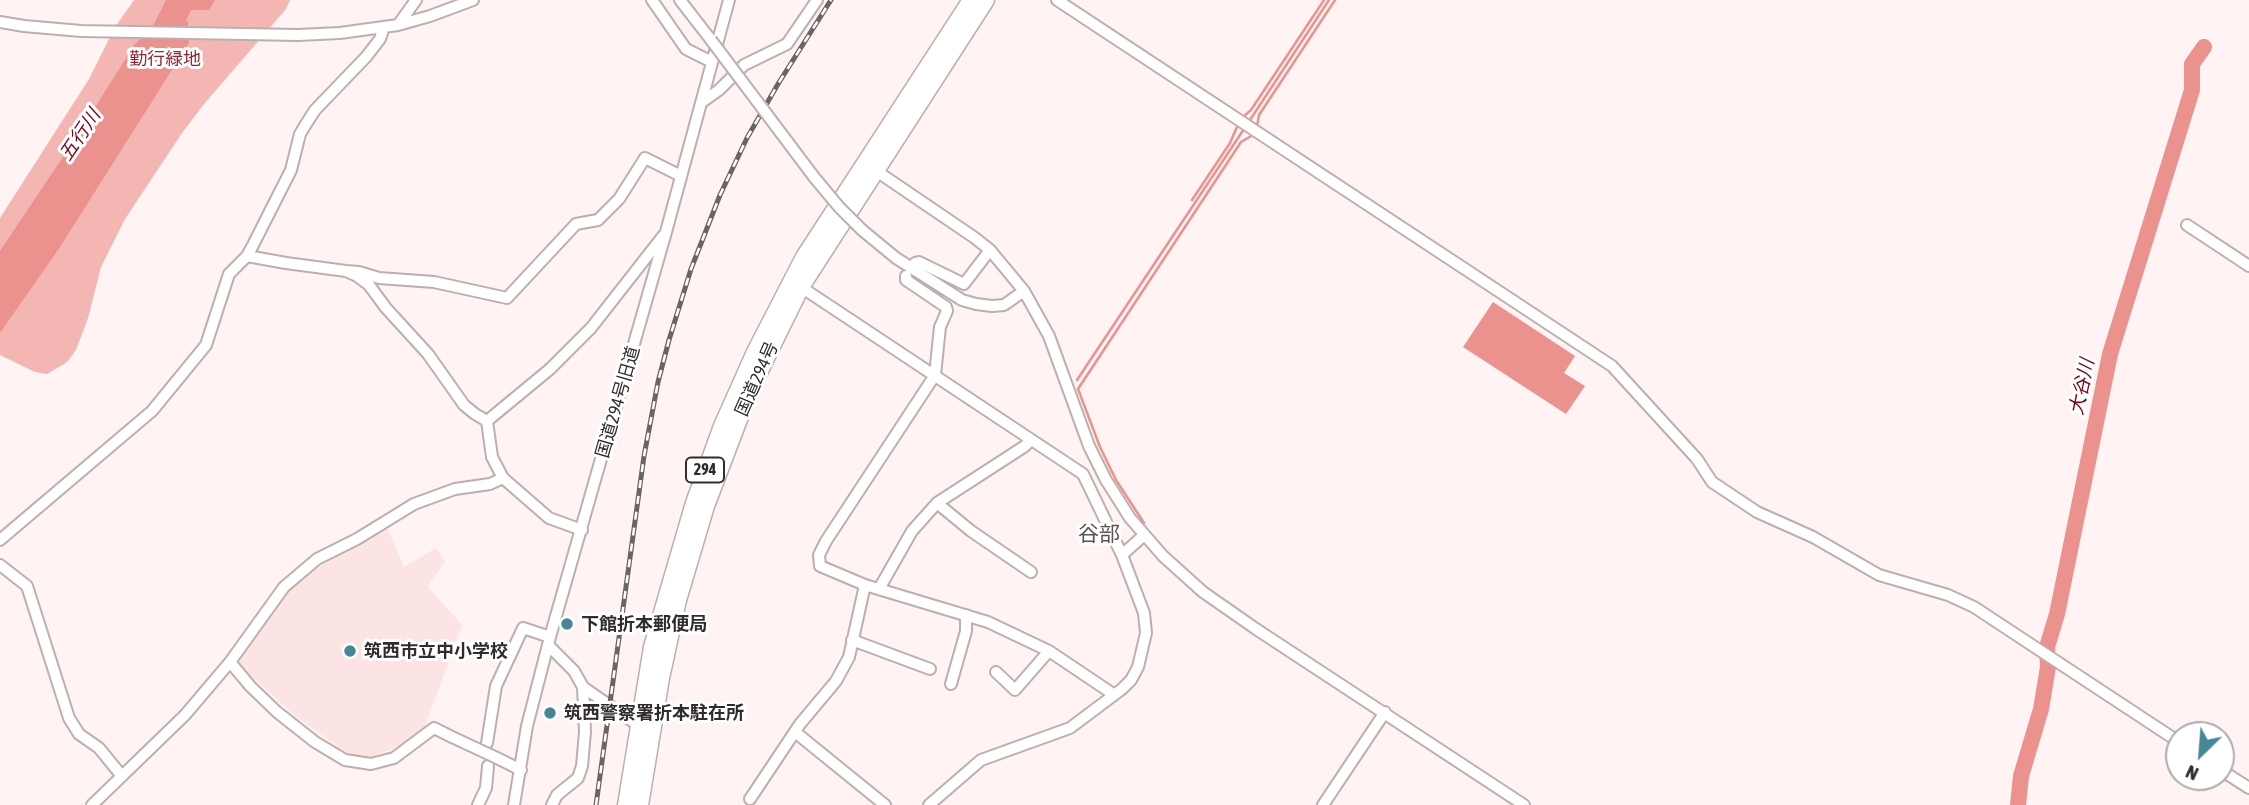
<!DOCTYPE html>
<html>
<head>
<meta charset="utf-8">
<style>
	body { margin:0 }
	#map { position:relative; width:2249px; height:805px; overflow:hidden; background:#fff3f3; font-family:"Asap Condensed",sans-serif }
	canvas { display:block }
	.north { position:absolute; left:2165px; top:721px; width:70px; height:70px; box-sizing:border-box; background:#fff; border:2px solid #adabab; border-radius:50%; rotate:205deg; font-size:19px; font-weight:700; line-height:28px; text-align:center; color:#312c2c }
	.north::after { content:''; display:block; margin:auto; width:24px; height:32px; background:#458798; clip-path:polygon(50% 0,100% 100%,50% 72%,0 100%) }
</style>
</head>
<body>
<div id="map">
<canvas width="2249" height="805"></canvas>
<div class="north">N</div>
</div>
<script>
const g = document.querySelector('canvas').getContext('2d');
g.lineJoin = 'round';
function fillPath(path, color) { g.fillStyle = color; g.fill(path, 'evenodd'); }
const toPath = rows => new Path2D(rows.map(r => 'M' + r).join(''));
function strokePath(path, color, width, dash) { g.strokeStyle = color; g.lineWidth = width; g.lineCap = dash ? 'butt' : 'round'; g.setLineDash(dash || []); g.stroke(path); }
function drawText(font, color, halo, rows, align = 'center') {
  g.font = font + ' "Asap Condensed","Noto Sans JP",sans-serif'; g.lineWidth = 6; g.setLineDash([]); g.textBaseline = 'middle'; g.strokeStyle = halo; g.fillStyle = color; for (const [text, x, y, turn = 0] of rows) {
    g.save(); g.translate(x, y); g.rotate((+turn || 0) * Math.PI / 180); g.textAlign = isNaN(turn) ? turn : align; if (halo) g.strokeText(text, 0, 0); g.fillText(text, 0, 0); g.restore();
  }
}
fillPath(toPath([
	[387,528,404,567,436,548,445,562,427,586,462,625,425,726,401,746,369,758,350,755,295,716,237,663,270,615,290,588,310,572]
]), '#fbe4e3');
fillPath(toPath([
	[134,0,290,0,286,9,204,104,182,133,125,219,101,267,88,318,76,350,67,362,47,374,35,372,0,355,0,218,89,79,115,27]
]), '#f4b6b3');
fillPath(toPath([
	[166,0,215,0,209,10,191,10,186,21,189,23,187,27,189,43,60,247,0,333,0,251,75,139,135,44,153,26],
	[1493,302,1575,356,1564,373,1585,386,1566,414,1463,347]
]), '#eb918e');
strokePath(toPath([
	[1244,116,1251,110,1324,0],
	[1248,123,1329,0],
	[1257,126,1259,115,1335,0],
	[1192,200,1230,143,1237,127],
	[1077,380,1244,129],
	[1144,523,1116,480,1100,447,1078,389,1241,142,1251,136]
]), '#eb918e', 2.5);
strokePath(toPath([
	[2018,805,2021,776,2041,709,2048,667,2047,647,2057,614,2110,354,2192,90,2192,64,2204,47]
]), '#eb918e', 16);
const minor = toPath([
	[652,0,686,49,712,62],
	[680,0,711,40],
	[1057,0,1612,366,1697,459,1712,482,1757,512,1813,537,1879,575,1948,595,1974,607,2179,742],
	[0,22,24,26,81,31,298,35,340,33,398,25,430,16,473,0],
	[398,25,416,0],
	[702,102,719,90,744,65,787,44,817,0],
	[872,168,975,238,990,250,1024,291,1049,336,1089,446,1106,480,1130,518,1163,556,1203,592,1256,629,1524,805],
	[2187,225,2249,266],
	[862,230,896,258,962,300,976,304,992,306,1004,305,1024,291],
	[247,256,286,263,346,271,357,276,369,285,386,308,428,354,464,405,475,414,487,421],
	[915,263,919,262,964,284,990,250],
	[346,271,359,272,379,278,434,282,507,298,576,224,598,220,619,199,645,158,681,176],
	[906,276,906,280,946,307,947,311,940,327,935,375,826,541,819,555,820,566,865,585,988,622,1049,651,1113,694],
	[801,287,1083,474,1122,555,1144,613,1146,633,1138,667,1131,680,1122,689,1070,728,981,760,929,805],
	[487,421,550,369,591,328,663,236],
	[487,421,492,457,503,478,549,518,582,530],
	[937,503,971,531,1031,572],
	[0,540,152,411,206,345,229,274,247,256,252,247,291,170,300,134,306,124,315,110,366,57,380,39,384,27],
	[1122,555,1143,536],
	[0,565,27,586,69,718,79,734,99,748,121,775],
	[879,589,912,531,937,503,1025,446,1031,440],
	[852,640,930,669],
	[548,645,574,671,583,687,642,728],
	[230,662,251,687,277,712,315,742,345,760,371,764,394,758,434,728,452,737],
	[996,672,1015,690,1049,651],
	[951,684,966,631,966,615],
	[795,732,885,805],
	[487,743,496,686,523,628,550,637],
	[497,758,521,770],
	[2221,770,2249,788],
	[750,799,800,724,836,681,849,657,865,585],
	[92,805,185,715,230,662,284,587,317,559,357,539,414,504,455,489,490,484,503,478],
	[478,805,486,788,488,766],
	[514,805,527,726,550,637,666,232,729,0],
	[552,805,557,795,578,778,582,766,585,732,583,687],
	[1323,805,1385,712]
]);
const highway = toPath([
	[626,805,652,647,694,503,722,426,755,352,804,257,971,0],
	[640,805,661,678,678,600,706,506,749,393,801,287,986,0]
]);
strokePath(minor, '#bdafae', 14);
strokePath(highway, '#bdafae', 19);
strokePath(minor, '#fff', 10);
strokePath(highway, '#fff', 16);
const rail = toPath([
	[596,805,644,456,658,382,669,340,691,269,720,195,747,138,778,84,831,0]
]);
strokePath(rail, '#6b6464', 5);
strokePath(rail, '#fff', 2.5, [8]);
const minorBridge = toPath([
	[711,40,814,177,839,207,862,230],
	[452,737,497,758]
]);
strokePath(minorBridge, '#bdafae', 14, []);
strokePath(minorBridge, '#fff', 10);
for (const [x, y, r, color] of [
	[567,624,7,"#458798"],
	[350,651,7,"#458798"],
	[550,713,7,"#458798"]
]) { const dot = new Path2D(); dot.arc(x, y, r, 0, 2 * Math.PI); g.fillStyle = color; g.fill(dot); strokePath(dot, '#fff', 2.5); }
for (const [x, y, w] of [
	[705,470,38]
]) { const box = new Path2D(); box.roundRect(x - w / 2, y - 12.5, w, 25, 5); g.fillStyle = '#fff'; g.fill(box); strokePath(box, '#312c2c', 2); }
drawText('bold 16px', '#312c2c', null, [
	["294",705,470]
]);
drawText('18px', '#90272e', '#fff', [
	["勤行緑地",165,59]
]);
drawText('18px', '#312c2c', '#fff', [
	["国道294号",757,379,-66],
	["国道294号旧道",618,402,-74]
]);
drawText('bold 18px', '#312c2c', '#fff', [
	["下館折本郵便局",581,624],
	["筑西市立中小学校",364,651],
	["筑西警察署折本駐在所",564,713]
], 'left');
drawText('italic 19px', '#760719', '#fff', [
	["五行川",80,135,-56],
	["大谷川",2082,387,-78]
]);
drawText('21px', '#5c5050', '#fff', [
	["谷部",1099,534]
]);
</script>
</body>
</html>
